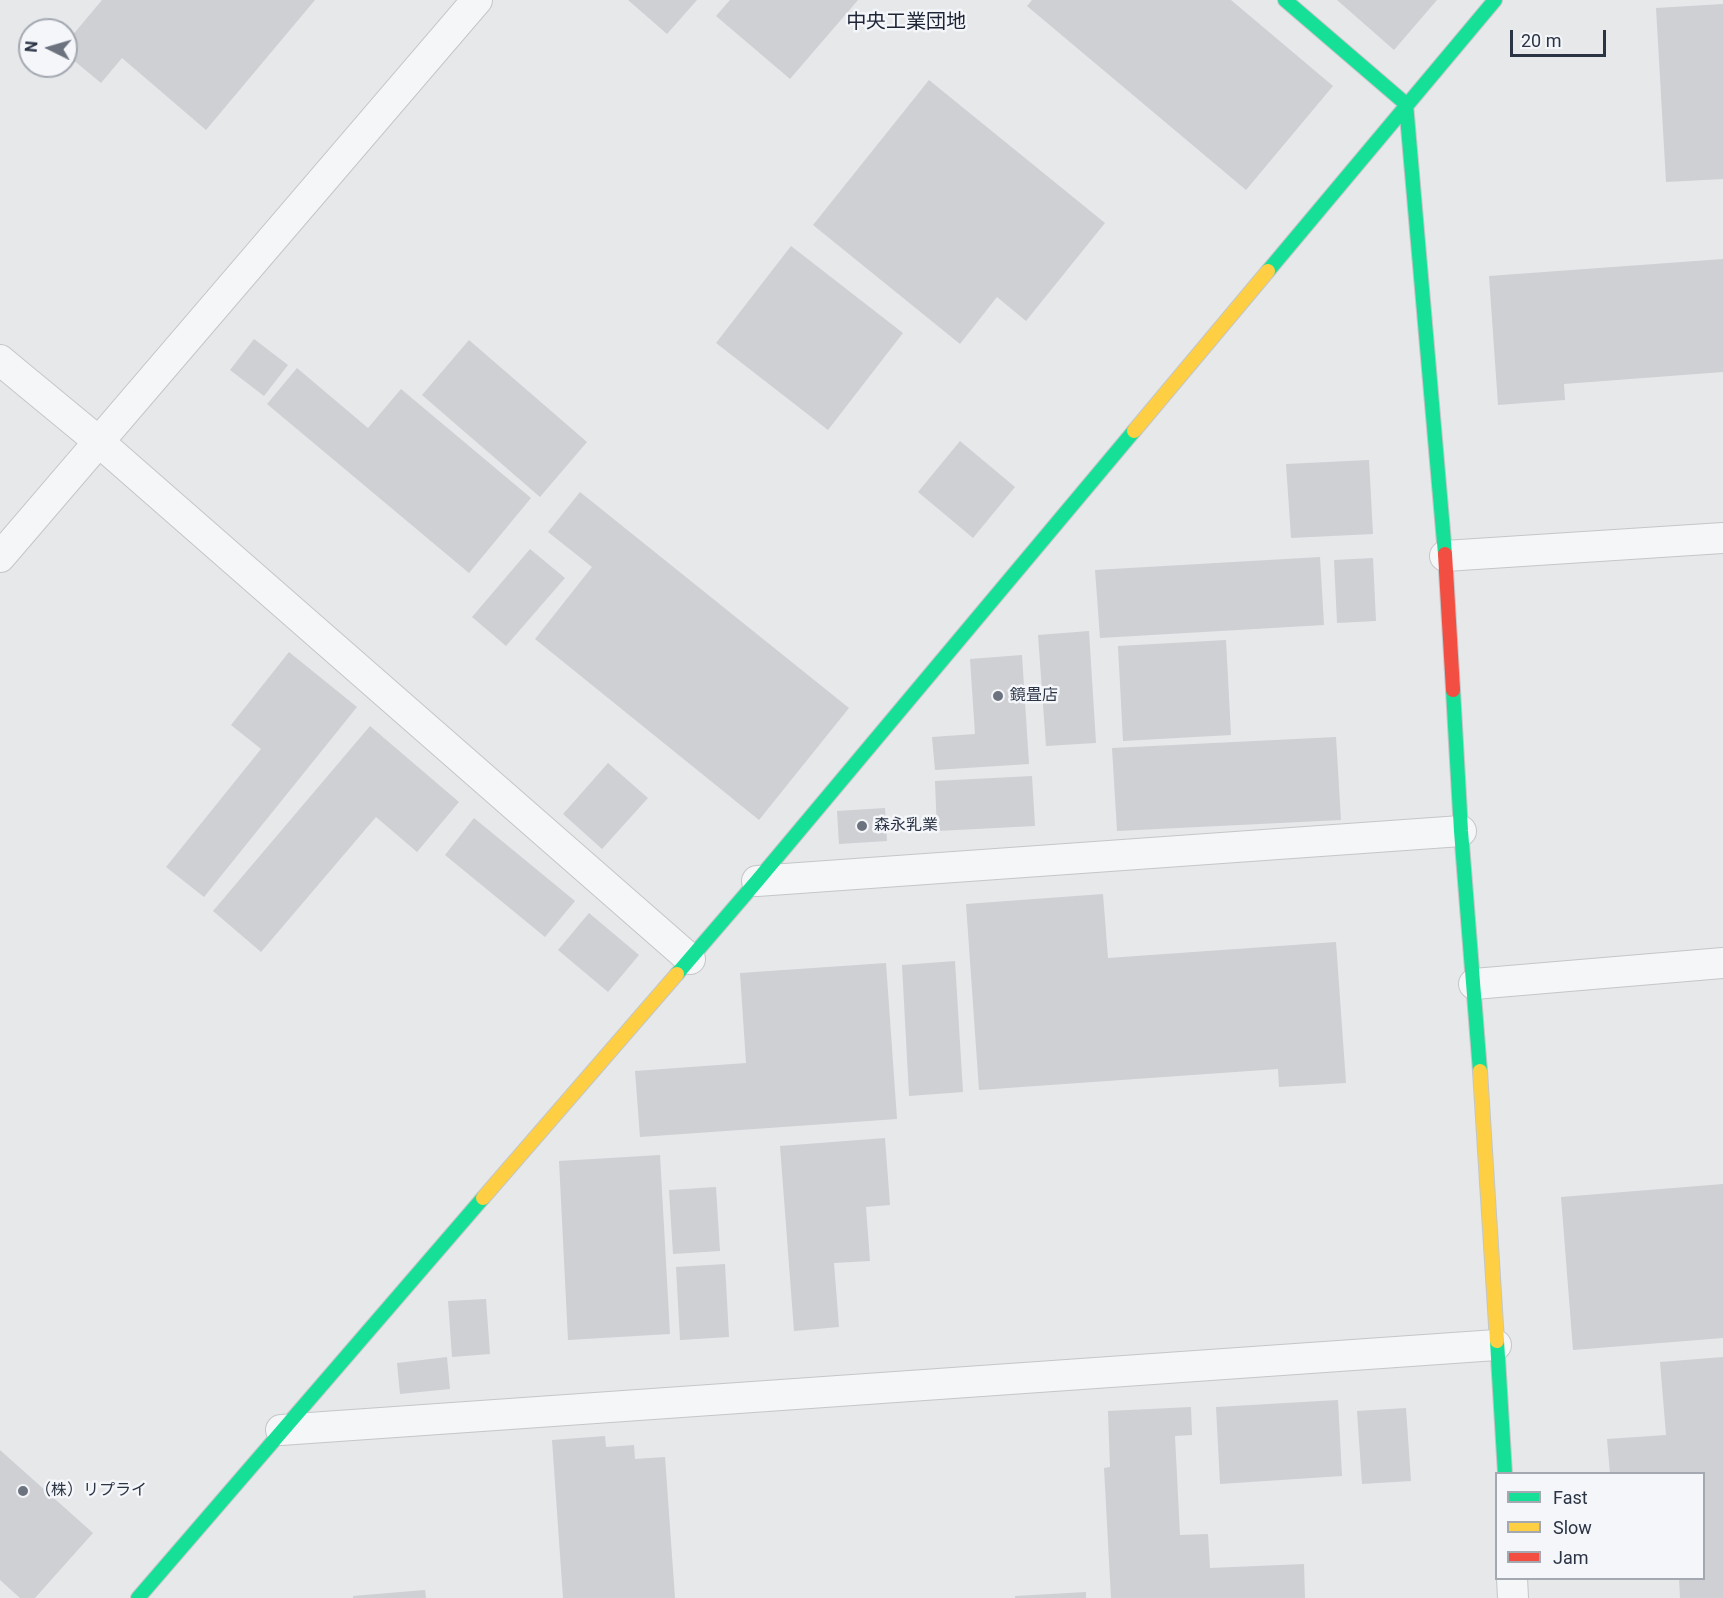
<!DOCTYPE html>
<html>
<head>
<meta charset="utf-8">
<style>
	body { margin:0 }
	#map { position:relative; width:1723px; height:1598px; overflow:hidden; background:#e6e8ea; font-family:Roboto,sans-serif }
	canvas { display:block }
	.legend { position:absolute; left:1495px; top:1472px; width:210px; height:108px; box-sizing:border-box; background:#f4f6f9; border:2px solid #a4a8b1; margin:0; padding:8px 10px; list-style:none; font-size:18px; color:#2b3445 }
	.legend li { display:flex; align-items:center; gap:12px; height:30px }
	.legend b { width:30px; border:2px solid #a4a8b1 }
	.north { position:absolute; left:18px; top:18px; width:60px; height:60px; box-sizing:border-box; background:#f4f6f9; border:2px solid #a4a8b1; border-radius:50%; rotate:275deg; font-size:16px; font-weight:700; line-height:24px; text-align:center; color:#2b3445 }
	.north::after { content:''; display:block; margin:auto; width:21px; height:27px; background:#6c737f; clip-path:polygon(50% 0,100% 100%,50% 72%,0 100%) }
	.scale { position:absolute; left:1510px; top:30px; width:96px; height:27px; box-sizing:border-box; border:3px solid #2b3445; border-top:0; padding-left:8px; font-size:18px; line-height:21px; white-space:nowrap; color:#2b3445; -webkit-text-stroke:4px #f4f6f9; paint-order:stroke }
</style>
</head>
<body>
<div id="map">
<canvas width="1723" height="1598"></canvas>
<ul class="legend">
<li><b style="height:8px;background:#16e098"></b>Fast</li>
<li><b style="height:8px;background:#ffcf43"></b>Slow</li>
<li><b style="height:8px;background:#f24e42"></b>Jam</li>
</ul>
<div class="north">N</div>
<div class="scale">20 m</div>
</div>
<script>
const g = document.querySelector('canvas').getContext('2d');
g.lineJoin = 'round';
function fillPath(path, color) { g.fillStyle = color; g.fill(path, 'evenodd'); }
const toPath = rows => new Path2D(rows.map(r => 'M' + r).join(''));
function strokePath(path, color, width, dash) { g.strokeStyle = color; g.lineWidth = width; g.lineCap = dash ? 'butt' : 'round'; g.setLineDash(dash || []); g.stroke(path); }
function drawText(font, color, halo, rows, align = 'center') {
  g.font = font + ' Roboto,"Noto Sans JP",sans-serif'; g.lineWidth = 5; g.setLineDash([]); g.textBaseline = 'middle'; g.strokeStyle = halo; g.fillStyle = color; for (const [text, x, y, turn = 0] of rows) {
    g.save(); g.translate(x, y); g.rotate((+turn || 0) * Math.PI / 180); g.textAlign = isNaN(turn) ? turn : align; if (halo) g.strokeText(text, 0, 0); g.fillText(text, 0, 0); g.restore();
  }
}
fillPath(toPath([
	[102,0,315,0,206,130,122,58,101,83,66,54,66,43],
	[628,0,697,0,667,34],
	[730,0,858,0,790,79,716,16],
	[1032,0,1231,0,1333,86,1246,190,1027,6],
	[1337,0,1437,0,1394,50],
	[1723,4,1723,179,1666,182,1656,8],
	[929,80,1105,223,1026,321,997,297,960,344,813,225],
	[791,246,903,333,828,430,716,343],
	[1723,259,1723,372,1564,384,1565,400,1498,405,1489,276],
	[254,339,288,365,264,396,230,370],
	[469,340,587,442,540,497,422,395],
	[297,368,368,428,401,389,531,498,469,573,267,404],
	[960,441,1015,487,973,538,918,492],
	[1369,460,1373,534,1291,538,1286,464],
	[580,492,849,708,759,820,535,639,592,567,548,532],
	[530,549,565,578,506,646,472,617],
	[1320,557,1324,625,1100,638,1095,570],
	[1373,558,1376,621,1337,623,1334,560],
	[1089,631,1096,743,1046,746,1038,635],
	[1226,640,1231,735,1123,741,1118,646],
	[289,652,357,707,204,897,166,867,261,749,231,725],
	[1022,655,1029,764,935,770,932,737,975,734,970,659],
	[370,726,459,802,417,852,376,817,261,952,213,911],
	[1336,737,1341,820,1117,831,1112,748],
	[608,763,648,798,602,849,563,814],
	[1032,776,1035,826,937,831,935,781],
	[885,808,887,841,839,844,837,811],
	[474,818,575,901,545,937,445,855],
	[1103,894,1108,958,1336,942,1346,1083,1279,1087,1278,1069,979,1090,966,904],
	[589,913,639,955,608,992,558,950],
	[955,961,963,1092,909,1096,902,965],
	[886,963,897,1119,640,1137,635,1071,746,1063,740,973],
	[885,1138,890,1205,866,1207,870,1261,834,1263,839,1327,794,1331,780,1146],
	[660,1155,670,1334,568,1340,559,1161],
	[1723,1184,1723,1338,1573,1350,1561,1197],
	[716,1187,720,1251,673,1254,669,1190],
	[725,1264,729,1337,680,1340,676,1267],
	[486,1299,490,1354,452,1357,448,1301],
	[447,1357,450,1389,400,1394,397,1363],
	[1723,1357,1723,1598,1680,1598,1679,1578,1704,1578,1704,1474,1610,1474,1607,1439,1666,1435,1660,1362],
	[1338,1400,1342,1476,1220,1484,1216,1407],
	[1191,1407,1192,1435,1175,1436,1180,1535,1208,1534,1210,1568,1304,1564,1305,1598,1111,1598,1104,1468,1110,1467,1108,1411],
	[1406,1408,1411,1481,1362,1484,1357,1411],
	[605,1436,606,1447,634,1445,635,1459,665,1457,675,1598,563,1598,552,1440],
	[0,1450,93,1533,35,1598,20,1598,0,1580],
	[425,1590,426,1598,353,1598,353,1596],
	[1086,1592,1086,1598,1015,1598,1015,1596]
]), '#ced0d3');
const street = toPath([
	[0,360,98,441,690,959],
	[1445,556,1723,538],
	[0,557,477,0],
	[757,881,1461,831],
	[1474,984,1723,963],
	[281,1430,1496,1345],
	[1512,1578,1513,1598]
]);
const fast = toPath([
	[1285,0,1406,104,1445,554],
	[1268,271,1495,0],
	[1453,690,1461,831,1480,1071],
	[677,974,757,881,1134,431],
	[1497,1341,1505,1474],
	[138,1598,483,1198]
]);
const slow = toPath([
	[1134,431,1268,271],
	[1480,1071,1497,1341],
	[483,1198,677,974]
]);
const jam = toPath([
	[1445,554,1453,690]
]);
strokePath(street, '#c4c6c8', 32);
strokePath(fast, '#c4c6c8', 16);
strokePath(slow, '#c4c6c8', 16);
strokePath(jam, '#c4c6c8', 16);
strokePath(street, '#f5f6f7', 30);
strokePath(fast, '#16e098', 14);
strokePath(slow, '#ffcf43', 14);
strokePath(jam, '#f24e42', 14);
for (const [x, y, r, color] of [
	[998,696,6,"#6c737f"],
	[862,826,6,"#6c737f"],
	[23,1491,6,"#6c737f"]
]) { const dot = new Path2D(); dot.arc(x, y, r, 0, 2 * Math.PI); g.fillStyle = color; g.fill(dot); strokePath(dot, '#f4f6f9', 2); }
drawText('16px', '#2b3445', '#f4f6f9', [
	["鏡畳店",1010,696],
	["森永乳業",874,826],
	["（株）リプライ",35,1491]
], 'left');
drawText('20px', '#1d2536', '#f4f6f9', [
	["中央工業団地",906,23]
]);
</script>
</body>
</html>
